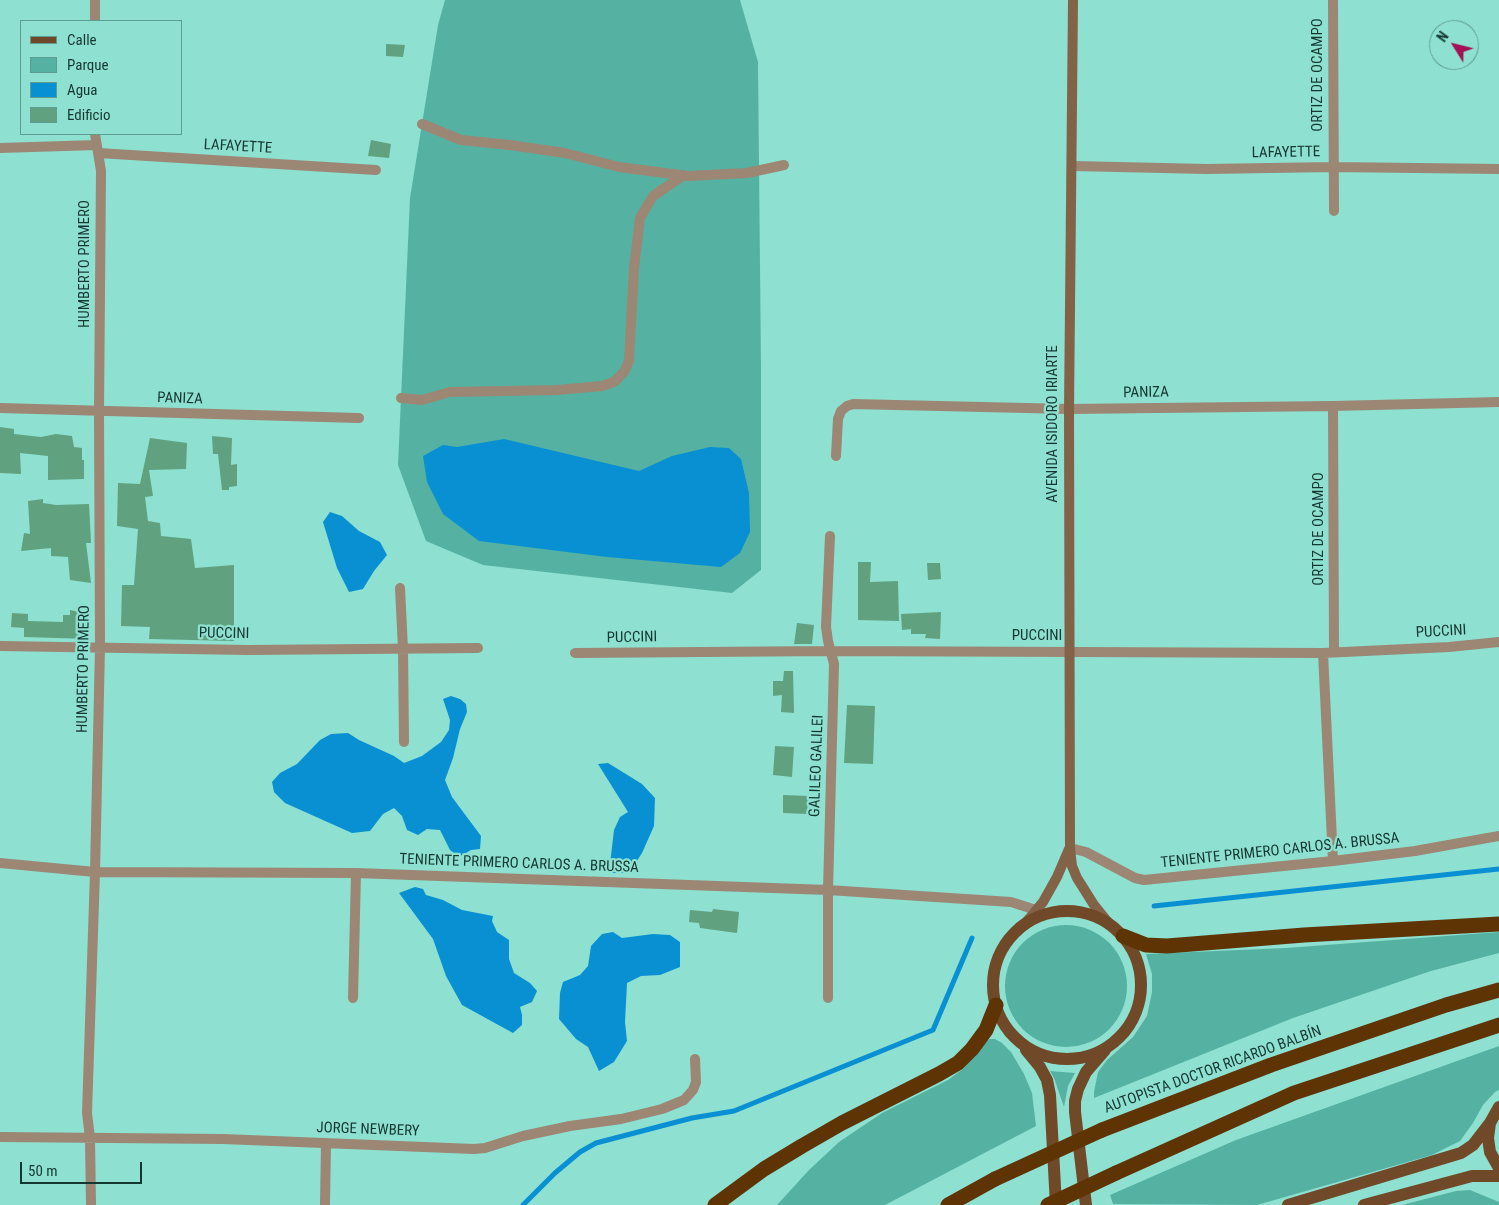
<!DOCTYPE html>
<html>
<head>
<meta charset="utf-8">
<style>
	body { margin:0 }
	#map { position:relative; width:1499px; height:1205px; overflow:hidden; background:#8ee0d0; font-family:"Roboto Condensed",sans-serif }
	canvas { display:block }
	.legend { position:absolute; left:20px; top:20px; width:162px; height:115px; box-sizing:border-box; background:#8ee0d0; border:1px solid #5d9c90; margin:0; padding:6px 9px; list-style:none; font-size:15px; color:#143731 }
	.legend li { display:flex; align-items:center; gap:10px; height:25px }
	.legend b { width:25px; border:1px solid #5d9c90 }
	.north { position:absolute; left:1429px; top:20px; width:50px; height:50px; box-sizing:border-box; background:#8ee0d0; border:1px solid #5d9c90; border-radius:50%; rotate:306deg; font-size:14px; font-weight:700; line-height:20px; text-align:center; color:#143731 }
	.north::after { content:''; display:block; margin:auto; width:18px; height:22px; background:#a21055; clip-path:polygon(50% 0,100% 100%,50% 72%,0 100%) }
	.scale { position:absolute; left:20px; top:1162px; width:122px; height:22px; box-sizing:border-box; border:2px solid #143731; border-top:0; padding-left:6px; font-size:15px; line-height:18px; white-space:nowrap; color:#143731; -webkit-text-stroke:4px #8ee0d0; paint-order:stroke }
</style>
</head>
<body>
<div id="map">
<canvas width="1499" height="1205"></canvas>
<ul class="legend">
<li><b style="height:6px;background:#704928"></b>Calle</li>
<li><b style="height:14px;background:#55b2a2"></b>Parque</li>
<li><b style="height:14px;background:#0890d3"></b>Agua</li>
<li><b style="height:14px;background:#60a17f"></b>Edificio</li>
</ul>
<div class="north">N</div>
<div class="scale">50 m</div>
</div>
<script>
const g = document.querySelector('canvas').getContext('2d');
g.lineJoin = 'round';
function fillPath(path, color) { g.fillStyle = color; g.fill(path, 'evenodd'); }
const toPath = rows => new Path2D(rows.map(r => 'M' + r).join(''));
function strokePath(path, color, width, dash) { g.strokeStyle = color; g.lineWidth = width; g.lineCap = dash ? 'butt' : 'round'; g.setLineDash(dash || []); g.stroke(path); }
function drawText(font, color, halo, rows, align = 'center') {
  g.font = font + ' "Roboto Condensed",sans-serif'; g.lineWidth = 4.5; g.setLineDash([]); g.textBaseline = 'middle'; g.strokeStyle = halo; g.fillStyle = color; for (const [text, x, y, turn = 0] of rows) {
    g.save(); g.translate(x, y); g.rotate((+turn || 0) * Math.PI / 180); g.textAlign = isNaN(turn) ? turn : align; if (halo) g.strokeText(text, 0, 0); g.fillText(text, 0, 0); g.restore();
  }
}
fillPath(toPath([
	[445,0,740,0,758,62,761,368,761,570,732,593,483,565,426,541,398,465,410,198,438,25],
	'1005 986a61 61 0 1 1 122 0a61 61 0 1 1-122 0Z',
	[1499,932,1499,953,1431,971,1293,1018,1094,1098,1094,1092,1098,1072,1107,1060,1133,1037,1147,1016,1152,992,1152,974,1146,954,1286,948],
	[990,1039,995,1039,1002,1043,1011,1052,1024,1074,1032,1093,1036,1126,885,1205,777,1205,809,1170,839,1142,882,1113,948,1080,964,1068,986,1041],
	[1499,1046,1499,1090,1495,1092,1483,1105,1473,1123,1460,1141,1432,1155,1257,1205,1113,1204,1110,1195,1236,1140],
	[1050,1071,1075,1073,1068,1086,1064,1107,1054,1078],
	[1470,1190,1499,1202,1499,1205,1402,1205,1456,1191]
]), '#55b2a2');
fillPath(toPath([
	[504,439,639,471,672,456,710,447,729,448,741,459,749,493,750,532,740,553,721,567,607,557,479,541,443,514,427,482,423,456,443,445,457,447],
	[330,512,342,516,359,531,380,542,387,555,374,571,363,589,349,592,337,568,323,522],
	[451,696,460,699,466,704,467,712,460,729,453,758,445,780,452,797,481,836,480,849,471,850,459,857,450,850,440,830,427,829,418,835,407,830,402,816,394,808,383,814,370,831,352,833,285,803,274,792,272,782,280,773,297,764,320,740,331,734,348,733,359,740,394,756,404,763,422,756,441,742,449,730,450,720,443,699],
	[608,763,642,784,655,798,654,826,642,853,629,873,609,873,614,830,620,817,628,812,598,764],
	[415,887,423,889,426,895,443,900,462,910,493,916,492,921,497,932,509,940,509,959,514,973,530,983,537,991,532,1002,520,1007,522,1015,522,1025,513,1033,462,1005,446,976,433,939,399,893],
	[613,932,622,938,653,934,670,935,680,942,680,967,660,975,641,976,627,983,625,1022,627,1041,614,1062,599,1071,588,1047,576,1039,559,1019,560,993,563,982,580,975,588,966,591,946,602,934]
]), '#0890d3');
strokePath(toPath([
	[1154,906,1499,869],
	[523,1205,555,1173,580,1152,596,1143,692,1118,734,1111,933,1030,972,938]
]), '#0890d3', 5);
fillPath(toPath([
	[386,44,405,45,403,57,386,56],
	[371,140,391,144,389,158,368,156],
	[0,427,14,429,14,434,41,437,56,434,72,436,74,447,82,448,82,460,84,460,84,479,48,480,48,456,20,453,21,474,0,473],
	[212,436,232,438,231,465,237,464,237,486,229,487,229,490,222,490,218,454,213,454],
	[150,438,187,443,186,469,149,470,153,496,145,497,148,521,160,523,161,536,191,539,195,568,234,565,234,641,149,639,150,627,121,626,122,585,134,585,138,529,117,526,118,483,140,484],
	[43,499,43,503,56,505,89,504,91,543,86,543,91,583,70,580,68,557,51,556,51,548,21,551,24,533,30,534,28,501],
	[858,562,871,562,870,582,898,581,899,621,858,620],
	[927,563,940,563,941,579,928,580],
	[70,610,84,613,83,626,89,626,90,639,24,637,24,628,11,627,12,613,28,614,28,621,63,622,63,615,70,615],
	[941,612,940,639,925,638,926,634,911,634,911,629,902,630,901,614],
	[797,623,814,625,812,644,794,644],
	[784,671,793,671,794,713,781,712,782,695,773,696,773,681,783,681],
	[847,705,875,706,873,764,844,763],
	[775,746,794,747,792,777,773,775],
	[783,795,808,796,807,814,783,813],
	[713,909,739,912,737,933,700,928,699,923,689,922,690,910,712,912]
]), '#60a17f');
strokePath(toPath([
	[95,0,95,21],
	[1333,0,1334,211],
	[422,124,461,140,510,145,565,153,619,167,688,176,747,173,784,165],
	[0,148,97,145],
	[98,153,376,170],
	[1073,166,1207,169,1333,167,1499,169],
	[401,398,422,400,450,392,557,390,602,386,614,382,624,372,629,361,634,268,640,218,653,196,684,175],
	[1333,406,1334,652],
	[0,408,359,418],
	[836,456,838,419,841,411,847,406,853,404,1069,409,1333,406,1499,402],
	[400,588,403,649,404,742],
	[0,646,248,650,478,648],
	[575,653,830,651,1323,653,1449,647,1499,642],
	[1323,653,1333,861],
	[1070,848,1086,852,1135,878,1144,880,1333,861,1415,851,1499,836],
	[0,863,95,872,356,873,828,890,1011,902,1036,910],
	[353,998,356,873],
	[828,998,828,890,834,664,828,641,826,627,830,536],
	[0,1137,223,1139,474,1149,485,1148,523,1136,570,1126,621,1119,662,1109,684,1100,693,1090,696,1082,695,1059],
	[91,1205,90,1138,87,1113,95,872,100,647,99,411,101,171,95,134],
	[325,1205,326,1144]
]), '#9c8674', 10);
strokePath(toPath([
	[1073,0,1069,409,1070,848,1072,866,1077,878,1094,905,1111,926],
	[1023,926,1043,902,1057,877,1069,849]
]), '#836348', 10);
strokePath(toPath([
	'993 985a74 74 0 1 1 148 0a74 74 0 1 1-148 0Z',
	[1026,1050,1040,1067,1047,1080,1050,1095,1056,1205],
	[1499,1107,1490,1123,1488,1138,1490,1152,1499,1168],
	[1086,1205,1075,1112,1075,1101,1078,1089,1086,1072,1105,1050],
	[1288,1205,1461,1153,1473,1145,1490,1123],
	[1364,1205,1472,1176,1499,1176]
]), '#704928', 12);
strokePath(toPath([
	[1123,936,1146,945,1167,946,1304,935,1499,924],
	[1102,1130,1271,1065,1446,1005,1499,990],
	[1116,1173,1294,1093,1499,1025],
	[715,1205,764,1169,802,1146,842,1123,939,1074,958,1063,972,1049,986,1030,996,1005],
	[948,1205,995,1179]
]), '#5f3404', 15);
strokePath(toPath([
	[995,1179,1102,1130],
	[1048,1205,1116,1173]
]), '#5f3404', 15);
drawText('15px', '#143731', '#8ee0d0', [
	["ORTIZ DE OCAMPO",1318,75,-90],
	["LAFAYETTE",238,147,3],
	["LAFAYETTE",1286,153,-1],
	["HUMBERTO PRIMERO",85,264,-90],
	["PANIZA",1146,393,-1],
	["PANIZA",180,399,2],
	["AVENIDA ISIDORO IRIARTE",1053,424,-90],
	["ORTIZ DE OCAMPO",1319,529,-90],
	["PUCCINI",1441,632,-3],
	["PUCCINI",224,634,1],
	["PUCCINI",1037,636],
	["PUCCINI",632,638,-1],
	["HUMBERTO PRIMERO",84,669,-89],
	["GALILEO GALILEI",817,766,-88],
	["TENIENTE PRIMERO CARLOS A. BRUSSA",1280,851,-6],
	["TENIENTE PRIMERO CARLOS A. BRUSSA",519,864,2],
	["AUTOPISTA DOCTOR RICARDO BALBÍN",1213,1070,-20],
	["JORGE NEWBERY",368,1130,2]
]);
</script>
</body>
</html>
